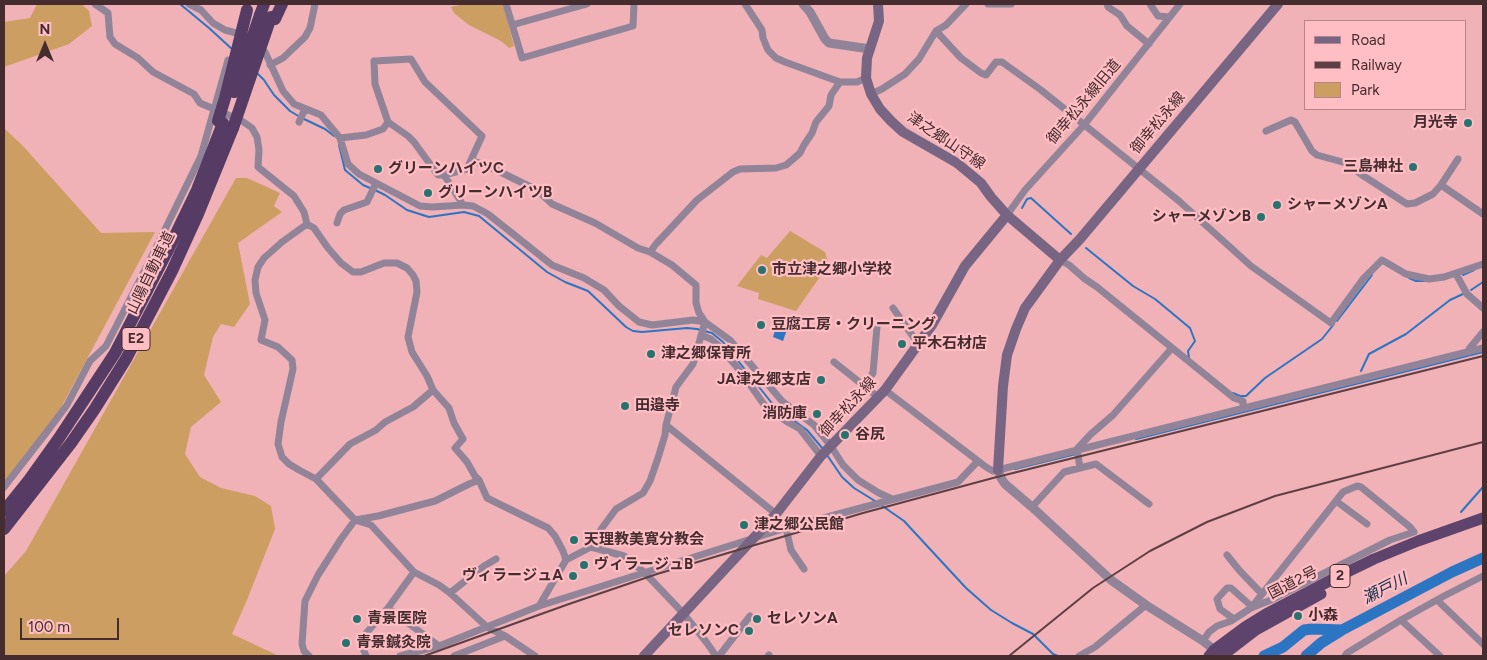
<!DOCTYPE html>
<html>
<head>
<meta charset="utf-8">
<style>
	body { margin:0 }
	#map { position:relative; width:1487px; height:660px; overflow:hidden; background:#f0b1b7; font-family:Figtree,sans-serif }
	canvas { display:block }
	.frame { position:absolute; inset:0; border:5px solid #452c2f; pointer-events:none }
	.legend { position:absolute; left:1304px; top:20px; width:162px; height:90px; box-sizing:border-box; background:#febec3; border:1px solid #b48488; margin:0; padding:6px 9px; list-style:none; font-size:15px; color:#452c2f }
	.legend li { display:flex; align-items:center; gap:10px; height:25px }
	.legend b { width:25px; border:1px solid #b48488 }
	.north { position:absolute; left:20px; top:20px; width:50px; height:50px; -webkit-text-stroke:4px #febec3; paint-order:stroke; rotate:0deg; font-size:14px; font-weight:700; line-height:20px; text-align:center; color:#452c2f }
	.north::after { content:''; display:block; margin:auto; width:18px; height:22px; background:#452c2f; clip-path:polygon(50% 0,100% 100%,50% 72%,0 100%) }
	.scale { position:absolute; left:20px; top:618px; width:99px; height:22px; box-sizing:border-box; border:2px solid #452c2f; border-top:0; padding-left:6px; font-size:15px; line-height:18px; white-space:nowrap; color:#452c2f; -webkit-text-stroke:4px #febec3; paint-order:stroke }
</style>
</head>
<body>
<div id="map">
<canvas width="1487" height="660"></canvas>
<div class="frame"></div>
<ul class="legend">
<li><b style="height:6px;background:#776583"></b>Road</li>
<li><b style="height:6px;background:#5e3f43"></b>Railway</li>
<li><b style="height:14px;background:#cd9e62"></b>Park</li>
</ul>
<div class="north">N</div>
<div class="scale">100 m</div>
</div>
<script>
const g = document.querySelector('canvas').getContext('2d');
g.lineJoin = 'round';
function fillPath(path, color) { g.fillStyle = color; g.fill(path, 'evenodd'); }
const toPath = rows => new Path2D(rows.map(r => 'M' + r).join(''));
function strokePath(path, color, width, dash) { g.strokeStyle = color; g.lineWidth = width; g.lineCap = dash ? 'butt' : 'round'; g.setLineDash(dash || []); g.stroke(path); }
function drawText(font, color, halo, rows, align = 'center') {
  g.font = font + ' Figtree,"Noto Sans JP",sans-serif'; g.lineWidth = 4.5; g.setLineDash([]); g.textBaseline = 'middle'; g.strokeStyle = halo; g.fillStyle = color; for (const [text, x, y, turn = 0] of rows) {
    g.save(); g.translate(x, y); g.rotate((+turn || 0) * Math.PI / 180); g.textAlign = isNaN(turn) ? turn : align; if (halo) g.strokeText(text, 0, 0); g.fillText(text, 0, 0); g.restore();
  }
}
fillPath(toPath([
	[37,4,82,4,89,11,92,26,69,44,4,67,4,22,30,18],
	[464,4,503,4,514,46,509,48,501,41,469,25,460,18,454,13,451,7],
	[4,128,23,146,101,233,155,232,58,413,4,489],
	[236,178,247,178,280,193,274,206,282,212,238,243,250,304,234,327,221,324,213,337,204,375,221,402,191,427,185,454,200,477,221,488,255,496,271,506,275,529,247,600,232,634,279,656,4,656,4,576,26,551],
	[790,231,825,252,829,264,796,311,758,299,759,293,737,286,761,255,767,258]
]), '#cd9e62');
fillPath(toPath([
	[780,315,791,318,783,341,773,337]
]), '#2b75c3');
strokePath(toPath([
	[180,4,209,28,233,50],
	[258,74,264,80,274,95,290,111,300,117],
	[304,119,325,129,334,136],
	[339,145,345,170,363,185,370,188],
	[375,190,385,195,407,210,429,217,464,212,479,216,547,272,565,282,588,291,626,327,633,331,642,332,687,328,697,329,712,333,723,342,775,407,807,430,823,449],
	[1022,208,1027,199,1031,198,1071,234],
	[1086,248,1133,286,1155,299,1190,328,1195,341,1188,351,1189,358],
	[1463,275,1474,270],
	[1409,278,1416,281,1426,281],
	[1471,290,1483,282],
	[1337,321,1372,275],
	[1361,371,1369,354,1406,334,1450,300,1463,294],
	[1233,393,1240,396,1246,396,1265,378,1322,339,1334,324],
	[1136,439,1483,352],
	[827,455,842,477,854,488,875,501],
	[1015,469,1076,454],
	[881,505,904,521,966,588,991,610,1012,623,1033,634,1053,654,1058,656],
	[1461,512,1483,487]
]), '#2b75c3', 2);
strokePath(toPath([
	[1264,656,1283,647,1304,630,1312,629,1342,630],
	[1306,656,1321,643,1342,630,1452,572,1483,558]
]), '#2b75c3', 11);
strokePath(toPath([
	[95,4,108,13,110,37,115,44,138,58,153,72,194,94,200,103,242,121,252,128,257,137,259,150,258,167,294,196,304,212,307,224,314,228,328,248,341,263,353,272,361,272,384,263,397,263,407,268,413,275,416,281,417,292,408,337,412,352,427,376,433,390,449,408,454,423,463,439,455,448,467,462,475,476,479,480,487,498,548,528,555,536,563,551,566,560,591,547,602,528,616,509,643,493,650,481,658,458,665,435,666,425,676,387,693,364,705,322],
	[189,4,201,10,213,23,225,30,244,35],
	[506,4,522,58,633,26,634,4],
	[745,4,762,30,763,38,768,50,776,58,785,62,840,82],
	[988,4,1011,4],
	[1107,4,1108,7,1120,15,1127,26,1149,44],
	[1150,4,1158,16,1169,17],
	[512,25,587,4],
	[936,31,961,58,981,73,986,75,996,62,1002,62,1041,90,1179,201,1251,266,1331,323,1363,279,1382,260,1406,274,1429,279,1444,277,1483,264],
	[260,47,265,52,283,91,294,104,321,115,340,138,348,164,359,174,420,206,432,207,463,205,473,206,488,214,552,265,584,278,604,290,619,306,639,322,652,325,693,320,705,322],
	[270,65,283,58,305,37,310,28,315,4],
	[871,94,882,89,905,74,919,59,936,31,946,25,966,4],
	[299,122,305,109],
	[388,122,375,84,374,61,411,59,425,82,482,136,471,160],
	[1266,131,1291,120,1295,122,1312,151,1317,155,1346,163,1362,175,1407,204,1415,203,1433,194,1441,185],
	[340,138,366,135,383,129,388,122,408,136,414,142,438,175,444,175,467,169,471,160,492,168,537,190,552,204,595,223,638,248,650,252,672,265,696,285,696,303,699,313,705,322,730,340,782,401,814,425,831,446,843,465,858,480,879,493,892,499],
	[1458,159,1441,185,1483,214],
	[444,175,463,205],
	[1007,215,1025,190,1084,125,1180,4],
	[337,223,340,214,344,210,367,202,376,183],
	[307,224,282,242,264,258,258,267,255,280,256,293,265,320,261,340,278,347,292,360,293,369,281,422,278,444,282,457,289,464,299,470,316,479,355,520,371,525,414,572,439,585,450,593,487,627,505,636,535,656],
	[650,252,656,244,697,200,733,172,740,169,776,168,786,165,792,160,800,153,804,145,812,133,816,122,829,106,831,95,840,82,857,82,866,78],
	[1060,260,1069,265,1085,279,1097,287,1234,398,1243,401,1243,408],
	[1456,274,1467,294,1483,308],
	[893,308,919,345],
	[701,335,711,339,720,347,741,372,765,406,786,421,800,429,821,456],
	[1469,352,1469,349,1483,332],
	[834,362,878,397],
	[863,386,873,373,877,327],
	[885,390,986,467,993,471,998,470,1483,348],
	[666,425,776,514],
	[1080,468,1077,449,1091,434,1113,415,1172,348],
	[316,479,350,444,376,430,385,422,413,407,433,390],
	[4,487,46,433,67,405,90,361,106,346,149,262,201,156,228,60],
	[1336,501,1367,524],
	[1032,507,1064,472,1096,464,1149,504],
	[786,528,791,550,804,569],
	[591,547,624,556,644,572,683,613,707,643,716,656],
	[1227,555,1239,570,1261,593],
	[450,593,484,566,496,559],
	[1437,600,1483,644],
	[539,606,566,560],
	[388,608,439,646],
	[1401,620,1440,656],
	[1203,641,1209,632,1217,626,1231,621,1251,608,1271,600,1390,540,1414,532,1410,527,1361,487,1357,486,1343,492,1251,608,1249,604,1231,588,1227,588,1217,599,1220,609,1234,619],
	[309,656,304,651,302,644,305,601,318,575,341,539,355,520,378,516,435,501,469,484,479,480],
	[366,656,362,646,362,638,388,608,414,572],
	[400,656,439,646,539,606,786,528,958,482,978,461],
	[454,656,505,636],
	[719,656,750,616],
	[768,656,769,655],
	[1079,656,1095,647,1146,605],
	[1345,656,1347,653,1401,620,1444,596,1483,576]
]), '#918498', 7);
strokePath(toPath([
	[803,4,810,12,825,39,829,43,870,49],
	[998,470,1001,478,1005,484,1032,507,1111,580,1146,605,1203,641,1217,652]
]), '#918498', 9);
strokePath(toPath([
	[878,4,879,21,867,58,866,78,871,94,880,109,891,121,903,132,957,163,981,183,991,197,1007,215,1060,260],
	[998,470,1003,386,1007,355,1016,329,1025,308,1060,260,1080,239,1278,4],
	[644,656,776,514,821,456,885,390,932,325,965,266,1007,215]
]), '#776583', 10);
strokePath(toPath([
	[1209,656,1214,650,1245,627,1266,614,1337,577,1374,559,1418,541,1483,518],
	[1222,656,1256,630,1321,594]
]), '#5e446c', 11);
strokePath(toPath([
	[260,15,264,4],
	[275,19,282,4],
	[4,511,29,480,59,438,115,353,169,248,197,190,223,123],
	[4,529,71,443,94,410,126,359,172,271,198,214,233,128]
]), '#563b64', 12);
strokePath(toPath([
	[424,656,569,604,657,574,863,513,993,478,1483,356],
	[1009,656,1093,588,1150,551,1207,522,1275,496,1483,442]
]), '#5e3f43', 2);
strokePath(toPath([
	[234,92,260,15],
	[218,121,225,98,247,10],
	[233,128,271,17]
]), '#563b64', 12);
for (const [x, y, r, color] of [
	[1468,123,5,"#287270"],
	[1413,167,5,"#287270"],
	[378,169,5,"#287270"],
	[428,193,5,"#287270"],
	[1277,205,5,"#287270"],
	[1261,217,5,"#287270"],
	[762,270,5,"#287270"],
	[761,325,5,"#287270"],
	[902,344,5,"#287270"],
	[651,354,5,"#287270"],
	[821,380,5,"#287270"],
	[625,406,5,"#287270"],
	[817,414,5,"#287270"],
	[845,435,5,"#287270"],
	[744,525,5,"#287270"],
	[574,540,5,"#287270"],
	[584,565,5,"#287270"],
	[573,576,5,"#287270"],
	[1298,616,5,"#287270"],
	[357,619,5,"#287270"],
	[757,619,5,"#287270"],
	[749,631,5,"#287270"],
	[346,643,5,"#287270"]
]) { const dot = new Path2D(); dot.arc(x, y, r, 0, 2 * Math.PI); g.fillStyle = color; g.fill(dot); strokePath(dot, '#febec3', 2); }
for (const [x, y, w] of [
	[136,339,28],
	[1340,576,20]
]) { const box = new Path2D(); box.roundRect(x - w / 2, y - 11.5, w, 23, 4); g.fillStyle = '#febec3'; g.fill(box); strokePath(box, '#452c2f', 1); }
drawText('bold 14px', '#452c2f', null, [
	["E2",136,339],
	["2",1340,576]
]);
drawText('15px', '#452c2f', '#febec3', [
	["御幸松永線旧道",1084,102,-50],
	["御幸松永線",1158,123,-50],
	["津之郷山守線",946,141,34],
	["山陽自動車道",151,273,-64],
	["御幸松永線",848,407,-47],
	["国道2号",1293,583,-27]
]);
drawText('bold 15px', '#452c2f', '#febec3', [
	["月光寺",1458,123,"right"],
	["三島神社",1403,167,"right"],
	["グリーンハイツC",388,169],
	["グリーンハイツB",438,193],
	["シャーメゾンA",1287,205],
	["シャーメゾンB",1251,217,"right"],
	["市立津之郷小学校",772,270],
	["豆腐工房・クリーニング",771,325],
	["平木石材店",912,344],
	["津之郷保育所",661,354],
	["JA津之郷支店",811,380,"right"],
	["田邉寺",635,406],
	["消防庫",807,414,"right"],
	["谷尻",855,435],
	["津之郷公民館",754,525],
	["天理教美寛分教会",584,540],
	["ヴィラージュB",594,565],
	["ヴィラージュA",563,576,"right"],
	["小森",1308,616],
	["青景医院",367,619],
	["セレソンA",767,619],
	["セレソンC",739,631,"right"],
	["青景鍼灸院",356,643]
], 'left');
drawText('italic 16px', '#122f4f', '#febec3', [
	["瀬戸川",1385,589,-27]
]);
</script>
</body>
</html>
